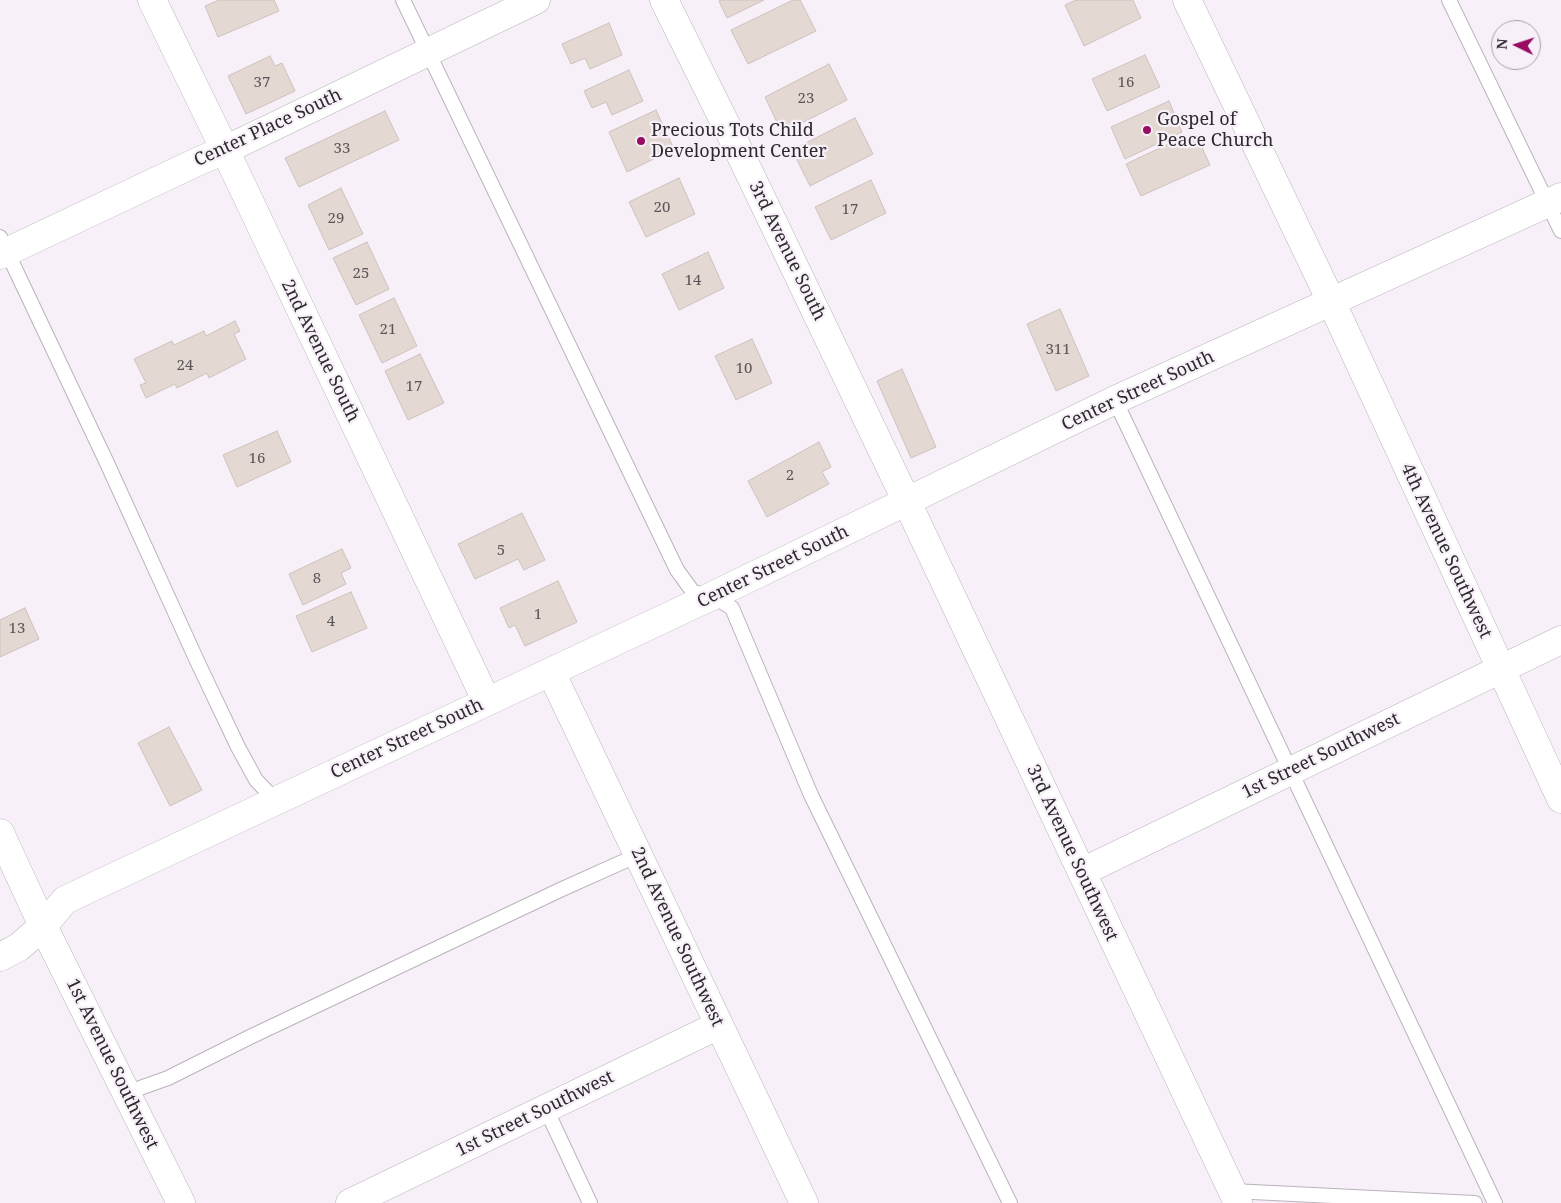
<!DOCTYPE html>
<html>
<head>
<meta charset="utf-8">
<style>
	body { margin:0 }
	#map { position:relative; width:1561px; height:1203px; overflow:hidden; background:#f8f0f9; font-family:"Noto Serif",serif }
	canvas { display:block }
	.north { position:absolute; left:1491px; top:20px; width:50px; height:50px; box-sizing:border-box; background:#f8f0f9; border:1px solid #a7a1a8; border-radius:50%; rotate:274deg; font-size:14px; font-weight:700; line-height:20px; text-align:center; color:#2d2a2e }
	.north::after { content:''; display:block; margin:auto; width:18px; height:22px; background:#970e63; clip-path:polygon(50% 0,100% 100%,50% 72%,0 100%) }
</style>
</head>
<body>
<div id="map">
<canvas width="1561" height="1203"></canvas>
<div class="north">N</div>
</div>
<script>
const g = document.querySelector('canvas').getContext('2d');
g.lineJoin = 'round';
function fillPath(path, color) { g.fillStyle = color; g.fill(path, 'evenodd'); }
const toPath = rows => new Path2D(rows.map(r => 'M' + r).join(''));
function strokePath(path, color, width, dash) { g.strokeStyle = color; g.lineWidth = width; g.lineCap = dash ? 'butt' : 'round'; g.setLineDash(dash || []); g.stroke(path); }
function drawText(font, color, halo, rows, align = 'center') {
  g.font = font + ' "Noto Serif",serif'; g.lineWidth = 4.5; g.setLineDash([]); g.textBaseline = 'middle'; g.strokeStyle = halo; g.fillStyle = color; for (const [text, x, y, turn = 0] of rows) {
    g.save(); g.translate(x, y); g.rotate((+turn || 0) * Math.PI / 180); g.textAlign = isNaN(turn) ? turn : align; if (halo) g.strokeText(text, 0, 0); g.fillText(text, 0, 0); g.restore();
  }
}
const building = toPath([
	[219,0,274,0,279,11,218,37,205,6,219,0],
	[721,0,764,0,727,18,719,1,721,0],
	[793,0,800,0,816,31,748,64,731,30,793,0],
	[1076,0,1133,0,1141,18,1084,46,1065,5,1076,0],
	[609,23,622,55,590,69,585,58,571,64,562,44,609,23],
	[1145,55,1160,87,1107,111,1092,79,1145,55],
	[270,56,275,66,282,63,295,91,246,114,228,76,270,56],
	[829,64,847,100,782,133,765,97,829,64],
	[629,70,643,101,612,115,606,102,592,108,584,91,629,70],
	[1169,101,1182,132,1125,159,1111,127,1169,101],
	[656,110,674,149,627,172,609,132,656,110],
	[385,111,399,140,299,187,285,158,385,111],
	[855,118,873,154,810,186,792,150,855,118],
	[1185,136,1189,144,1198,139,1210,165,1141,196,1126,164,1185,136],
	[679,178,695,214,646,237,629,202,679,178],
	[871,180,886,213,831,240,815,207,871,180],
	[341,188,363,234,329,250,308,205,341,188],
	[367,242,389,289,356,305,333,258,367,242],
	[708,252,724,288,679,310,662,274,708,252],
	[394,298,417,346,382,363,359,315,394,298],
	[1060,309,1089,376,1056,391,1027,324,1060,309],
	[235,321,240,331,234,334,246,359,209,378,207,373,177,388,175,384,146,398,140,385,146,383,134,359,172,341,174,345,204,331,206,336,235,321],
	[752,339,772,383,736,400,715,356,752,339],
	[420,354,444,403,408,420,385,371,420,354],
	[902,369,936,447,911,458,877,381,902,369],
	[277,431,291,462,237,487,223,455,277,431],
	[819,442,831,467,822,472,829,484,767,517,748,481,819,442],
	[522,513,545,560,524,570,518,559,475,579,458,544,522,513],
	[342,549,351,568,341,573,346,584,303,605,289,574,342,549],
	[558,581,577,622,525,646,515,625,509,628,500,608,558,581],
	[351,592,367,628,312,652,296,616,351,592],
	[25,608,39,639,0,657,0,620,25,608],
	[169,727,202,790,170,806,138,743,169,727]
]);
fillPath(building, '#e4d8d3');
strokePath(building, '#cdc1bc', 1);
const service = toPath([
	[403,0,677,570,693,592,712,596,732,608,811,795,1010,1203],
	[1449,0,1561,231],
	[0,237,107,463,198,663,238,747,256,780,275,800],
	[1115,400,1495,1203],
	[126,1093,168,1078,250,1037,560,890,638,855],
	[546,1109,590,1203],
	[1232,1191,1475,1203]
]);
const minor = toPath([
	[152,0,225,150,487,702],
	[664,0,735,143,907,502,1238,1203],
	[1187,0,1331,301,1561,799],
	[0,255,199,161,225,150,536,0],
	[551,672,804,1203],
	[0,833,43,926,181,1203],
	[1082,872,1561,640],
	[0,957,19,947,43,926,65,900,712,596,1115,400,1561,197],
	[350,1203,719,1025]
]);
strokePath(service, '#bab3bc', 16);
strokePath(minor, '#bab3bc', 29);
strokePath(service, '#fff', 14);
strokePath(minor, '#fff', 28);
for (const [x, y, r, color] of [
	[1147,130,5,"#970e63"],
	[641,141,5,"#970e63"]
]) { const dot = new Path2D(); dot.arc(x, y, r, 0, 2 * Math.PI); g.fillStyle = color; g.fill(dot); strokePath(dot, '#f8f0f9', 2); }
drawText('15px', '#5b5657', null, [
	["37",262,83],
	["16",1126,83],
	["23",806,99],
	["33",342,149],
	["20",662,208],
	["17",850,210],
	["29",336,219],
	["25",361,274],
	["14",693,281],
	["21",388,330],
	["311",1058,350],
	["24",185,366],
	["10",744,369],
	["17",414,387],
	["16",257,459],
	["2",790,476],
	["5",501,551],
	["8",317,579],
	["1",538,615],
	["4",331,622],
	["13",17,629]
]);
drawText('18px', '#2d2a2e', '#f8f0f9', [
	["Gospel of",1157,120],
	["Peace Church",1157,141],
	["Precious Tots Child",651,131],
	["Development Center",651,152]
], 'left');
drawText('18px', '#2d2a2e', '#f8f0f9', [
	["Center Place South",268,128,-25],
	["3rd Avenue South",787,251,64],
	["2nd Avenue South",320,351,64],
	["Center Street South",1138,391,-25],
	["4th Avenue Southwest",1446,551,65],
	["Center Street South",773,567,-26],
	["Center Street South",407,739,-25],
	["1st Street Southwest",1321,756,-26],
	["3rd Avenue Southwest",1072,853,65],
	["2nd Avenue Southwest",677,937,65],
	["1st Avenue Southwest",112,1064,64],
	["1st Street Southwest",535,1114,-26]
]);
</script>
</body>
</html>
